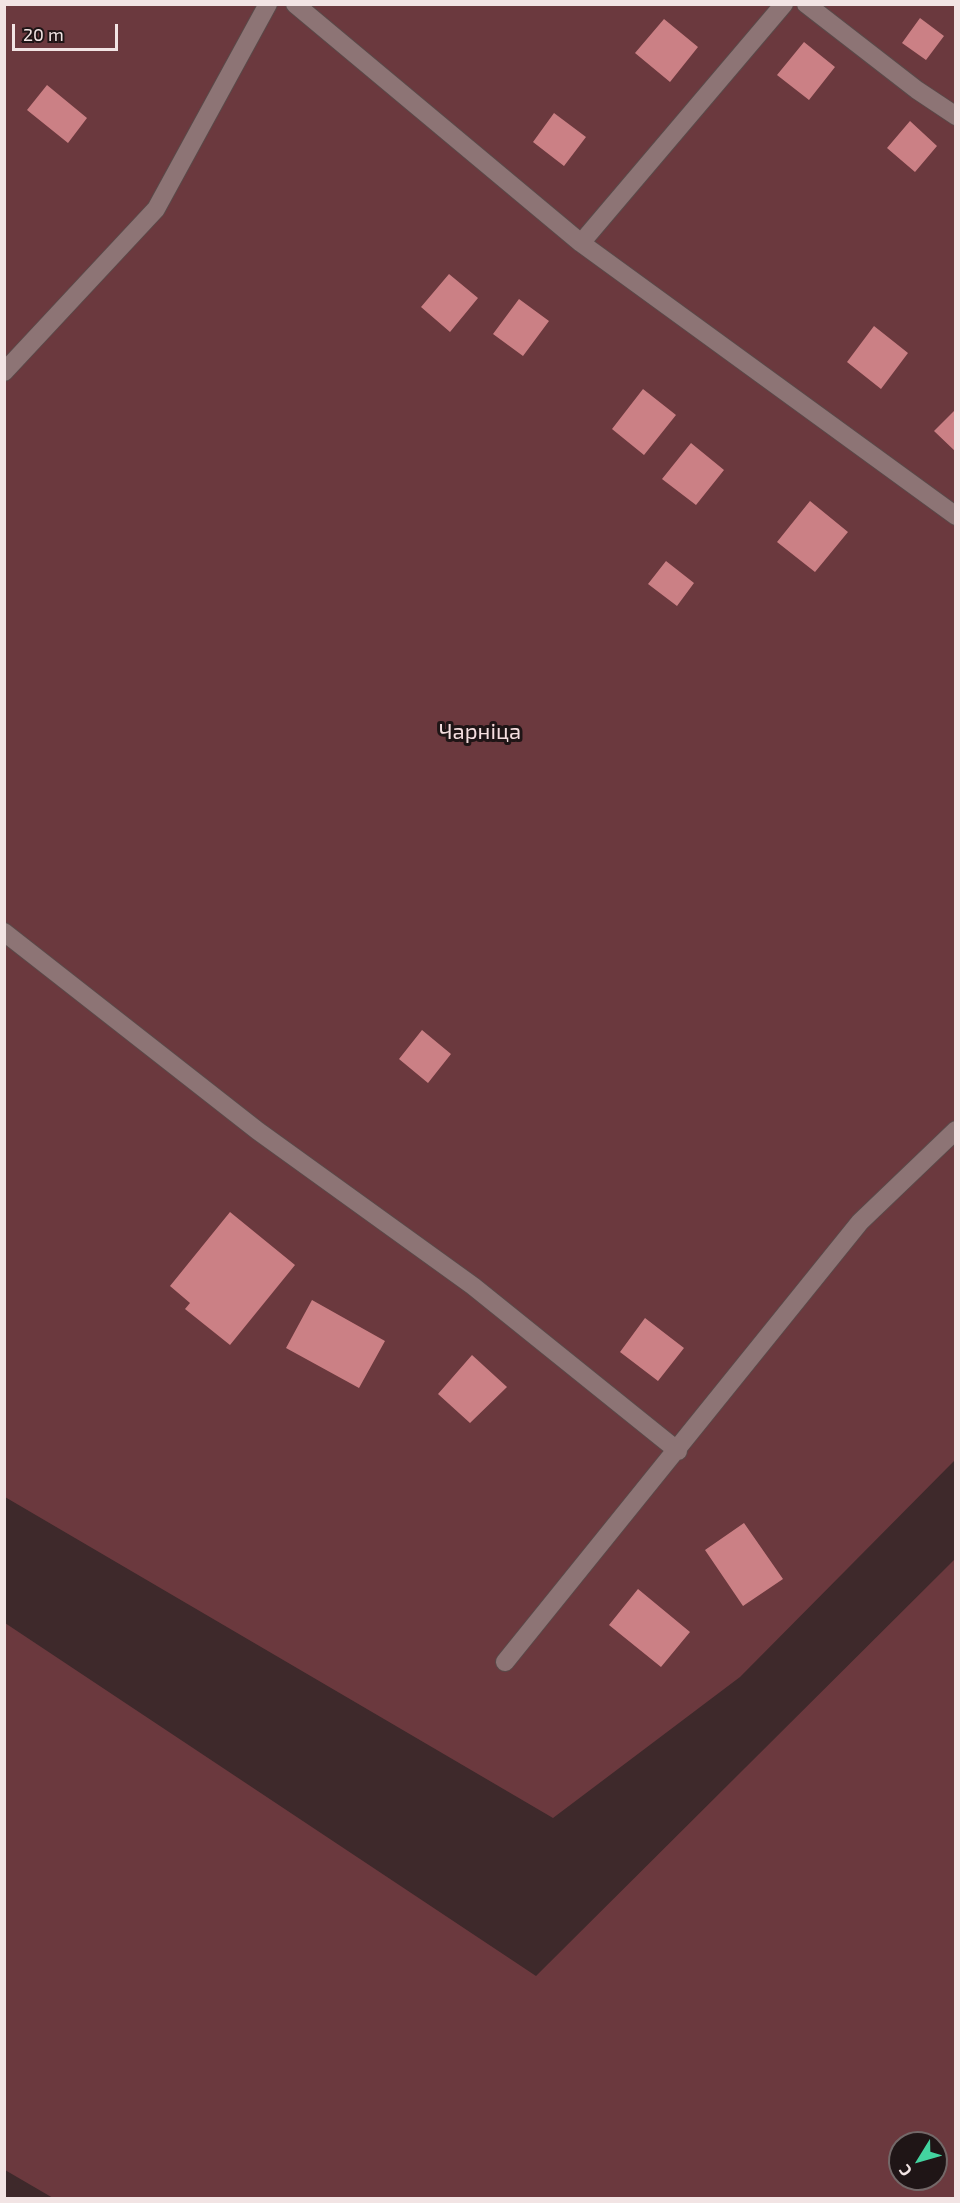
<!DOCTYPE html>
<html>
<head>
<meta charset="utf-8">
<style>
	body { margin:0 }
	#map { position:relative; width:960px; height:2203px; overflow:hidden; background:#3e292b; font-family:"Exo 2",sans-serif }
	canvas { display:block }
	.frame { position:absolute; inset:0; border:6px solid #f2e4e4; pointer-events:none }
	.north { position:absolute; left:888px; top:2131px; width:60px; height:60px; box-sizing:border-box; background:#1f1516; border:2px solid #736868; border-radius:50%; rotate:233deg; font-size:16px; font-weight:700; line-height:24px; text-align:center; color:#f2e4e4 }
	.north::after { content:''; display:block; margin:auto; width:21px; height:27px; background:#43d4a0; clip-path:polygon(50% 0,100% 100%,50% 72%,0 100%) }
	.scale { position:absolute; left:12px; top:24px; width:106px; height:27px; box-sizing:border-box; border:3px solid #f2e4e4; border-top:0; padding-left:8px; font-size:18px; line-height:21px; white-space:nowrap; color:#f2e4e4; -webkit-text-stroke:4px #1f1516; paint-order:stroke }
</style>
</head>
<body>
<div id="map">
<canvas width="960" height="2203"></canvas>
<div class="frame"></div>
<div class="north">С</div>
<div class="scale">20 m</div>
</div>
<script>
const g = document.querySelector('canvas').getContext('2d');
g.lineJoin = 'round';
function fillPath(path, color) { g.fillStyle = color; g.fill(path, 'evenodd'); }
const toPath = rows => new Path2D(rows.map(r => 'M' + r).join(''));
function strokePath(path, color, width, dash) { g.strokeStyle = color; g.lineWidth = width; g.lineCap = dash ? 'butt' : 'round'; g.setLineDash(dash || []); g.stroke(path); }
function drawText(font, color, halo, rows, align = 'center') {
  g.font = font + ' "Exo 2",sans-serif'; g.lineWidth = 6; g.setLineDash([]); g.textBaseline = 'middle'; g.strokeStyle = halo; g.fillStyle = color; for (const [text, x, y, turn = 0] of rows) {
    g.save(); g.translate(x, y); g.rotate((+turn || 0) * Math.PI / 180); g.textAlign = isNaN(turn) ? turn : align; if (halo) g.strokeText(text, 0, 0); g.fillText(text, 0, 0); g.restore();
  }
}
fillPath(toPath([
	[5,5,955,5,955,1460,740,1677,553,1818,5,1497],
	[955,1559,955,2198,53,2198,5,2170,5,1623,536,1976],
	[900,2143,936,2143,936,2179,900,2179]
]), '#6b393e');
fillPath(toPath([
	[920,18,944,36,926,60,902,43],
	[664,19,698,47,670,82,635,53],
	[804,42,835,67,809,100,777,75],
	[47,85,87,118,68,143,27,110],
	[554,113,586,137,564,166,533,142],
	[910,121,937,146,915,172,887,148],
	[449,274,478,298,450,332,421,307],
	[519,299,549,321,523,356,493,334],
	[874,326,908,353,881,389,847,362],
	[643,389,676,415,644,455,612,429],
	[956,409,956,452,934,431],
	[691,443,724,470,696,505,662,479],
	[810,501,848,532,815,572,777,542],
	[666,561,694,583,677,606,648,584],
	[422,1030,451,1054,428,1083,399,1059],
	[230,1212,295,1265,230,1345,185,1309,190,1303,170,1286],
	[312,1300,385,1341,359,1388,286,1348],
	[645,1318,684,1348,658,1381,620,1352],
	[472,1355,507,1387,470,1423,438,1394],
	[744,1523,783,1579,743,1606,705,1550],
	[638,1589,690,1632,661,1667,609,1625]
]), '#cb8085');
const minor = toPath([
	[295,4,581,243],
	[784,4,581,243,956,516],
	[806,4,917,90,956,116],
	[4,372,156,209,268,4],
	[4,932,258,1131,473,1286,678,1451],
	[505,1662,860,1222,956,1130]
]);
strokePath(minor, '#5a4949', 20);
strokePath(minor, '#8d7475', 18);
drawText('22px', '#f5dedf', '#1f1516', [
	["Чарніца",480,732]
]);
</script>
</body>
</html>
